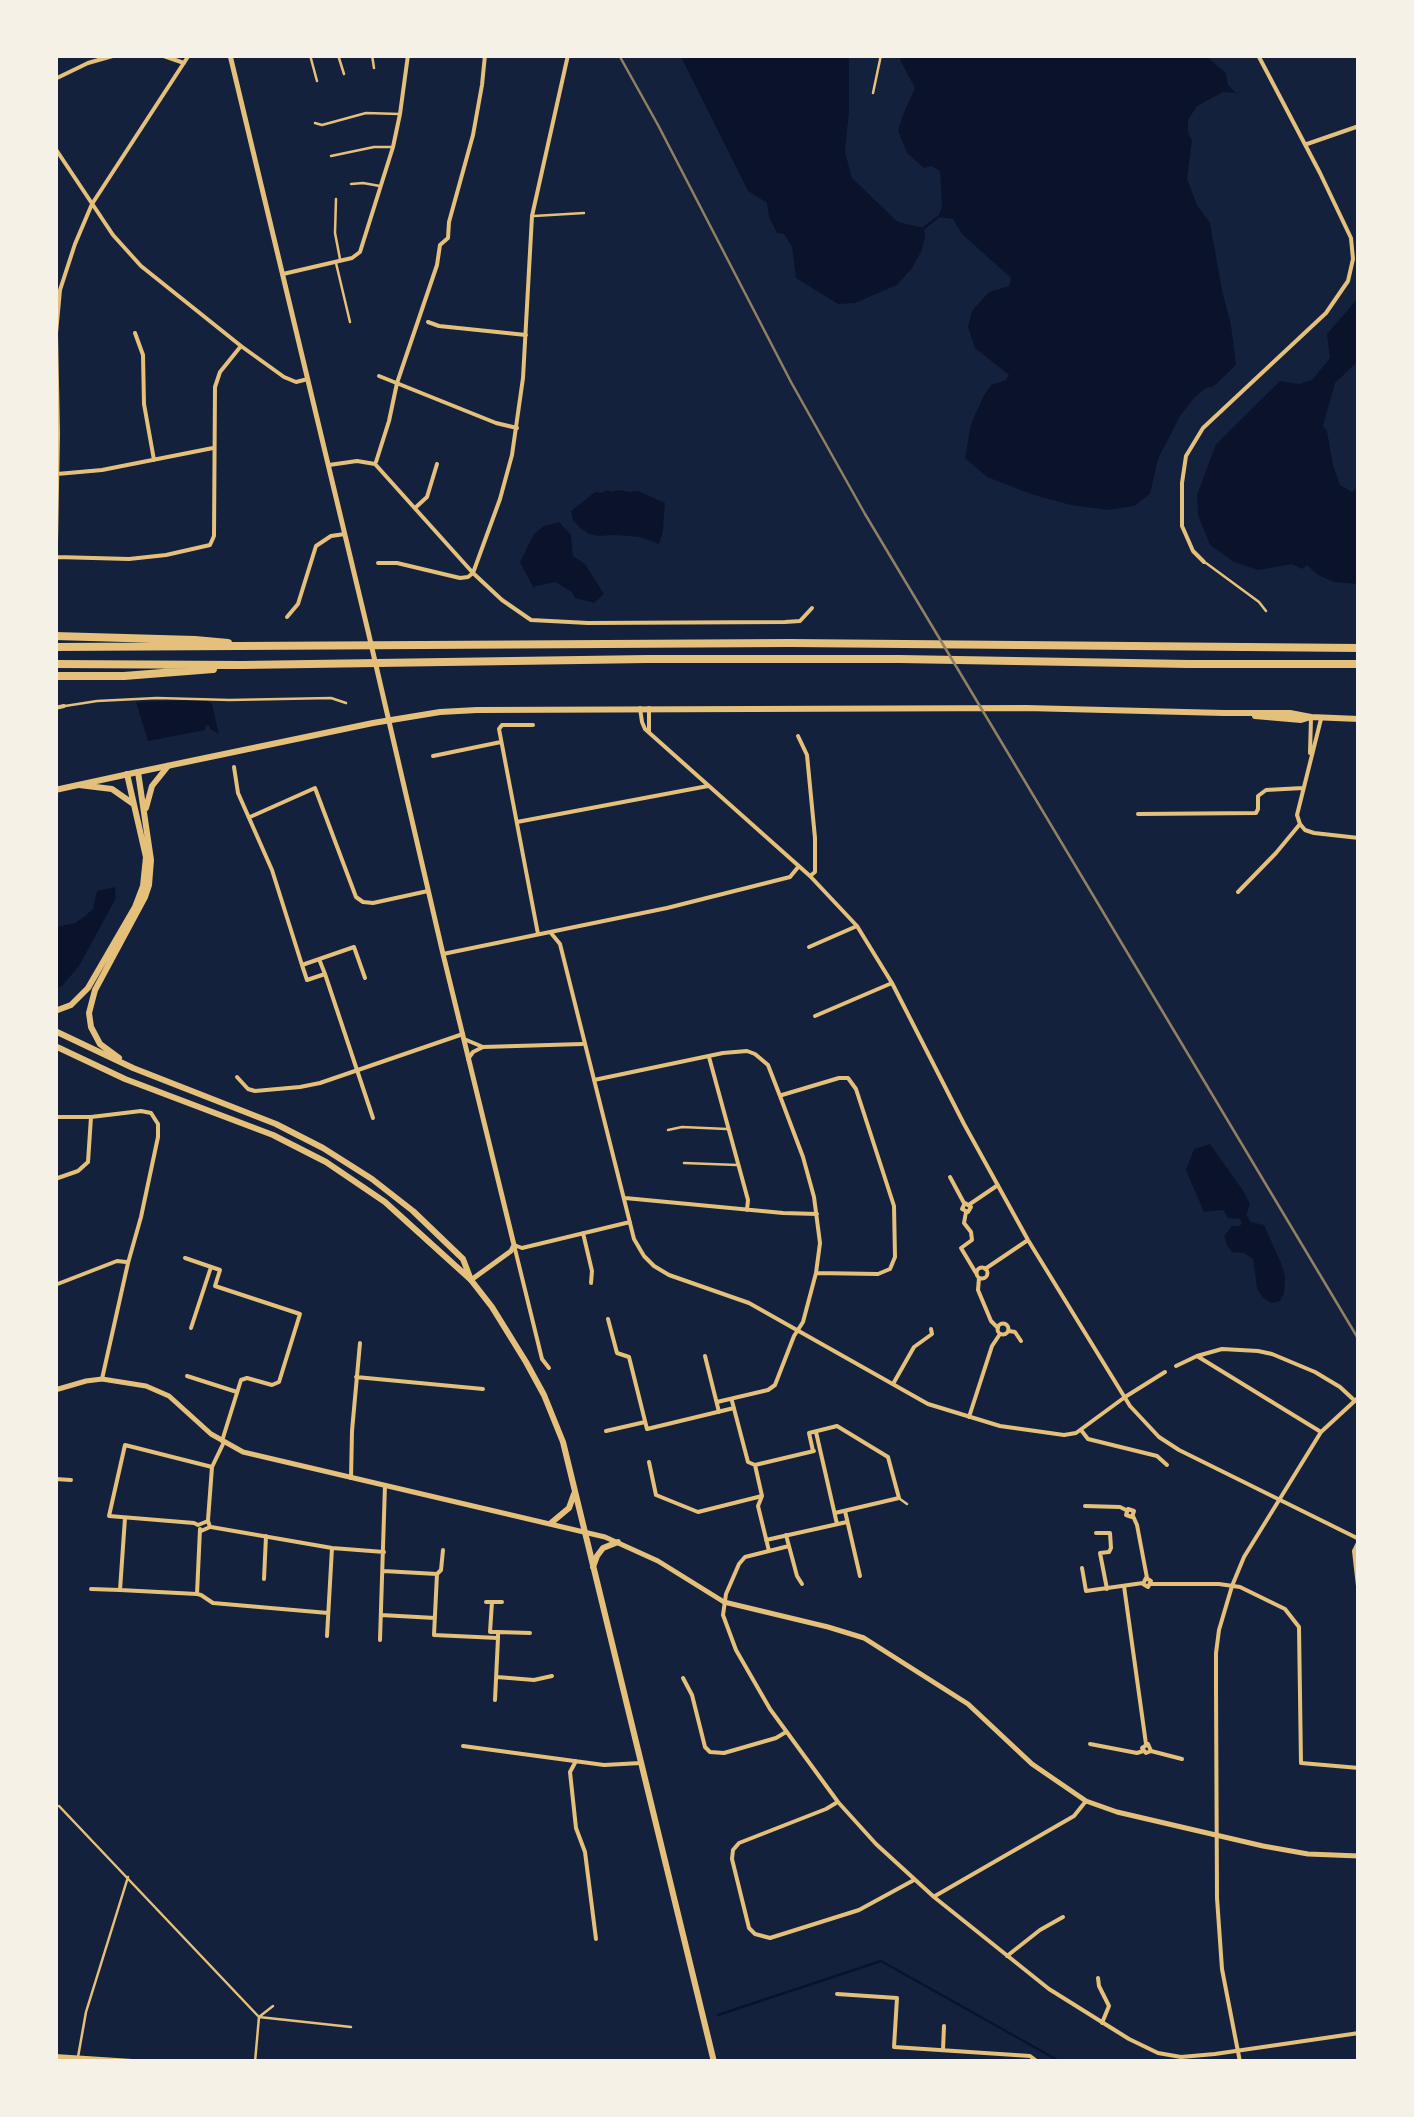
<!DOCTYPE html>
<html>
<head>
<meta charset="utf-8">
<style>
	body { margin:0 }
	#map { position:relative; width:1414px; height:2117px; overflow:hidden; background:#14213d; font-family:Commissioner,sans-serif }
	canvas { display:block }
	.frame { position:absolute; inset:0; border:58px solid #f6f1e7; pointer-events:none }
</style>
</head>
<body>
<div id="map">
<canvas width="1414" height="2117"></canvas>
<div class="frame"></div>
</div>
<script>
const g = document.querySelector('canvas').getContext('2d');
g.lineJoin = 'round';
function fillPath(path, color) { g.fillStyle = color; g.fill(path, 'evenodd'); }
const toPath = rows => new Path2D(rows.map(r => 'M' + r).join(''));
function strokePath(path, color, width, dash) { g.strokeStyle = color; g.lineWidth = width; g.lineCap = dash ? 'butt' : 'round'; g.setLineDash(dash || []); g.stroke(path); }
fillPath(toPath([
	[680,55,849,55,849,111,845,152,852,178,898,222,924,228,925,237,922,250,912,268,897,285,855,303,838,304,796,278,792,247,784,234,777,233,769,217,767,203,748,191],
	[901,55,1205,55,1226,73,1228,85,1236,93,1223,92,1197,106,1188,120,1188,132,1192,141,1187,179,1197,205,1210,223,1222,290,1231,325,1236,365,1214,386,1206,388,1194,398,1180,416,1158,459,1150,494,1134,506,1107,510,1071,505,1034,495,987,477,965,458,971,424,983,397,991,385,1006,380,1009,375,975,348,968,327,972,311,989,292,1009,286,1011,278,962,234,953,219,938,217,942,207,940,171,931,166,924,168,907,153,898,131,904,112,915,88,900,60],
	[1359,297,1359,360,1335,383,1323,426,1327,431,1333,465,1340,485,1352,492,1359,487,1359,584,1334,582,1318,575,1307,565,1302,569,1292,564,1258,570,1234,562,1210,545,1198,515,1197,495,1216,444,1280,381,1299,384,1312,380,1330,358,1327,334],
	[607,490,612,492,618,490,630,492,638,491,665,503,663,531,659,544,640,537,614,535,599,536,589,534,580,528,573,520,571,511,595,492,602,493],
	[559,522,571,535,573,556,585,564,604,594,594,603,575,598,572,592,555,582,533,587,520,562,534,534,544,526],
	[206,700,212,704,219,734,210,729,209,725,205,726,205,730,148,741,136,702],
	[115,887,116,898,79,966,62,986,55,989,55,927,75,923,84,917,93,909,97,891],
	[1210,1144,1244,1192,1250,1204,1246,1215,1251,1222,1264,1225,1281,1263,1285,1276,1284,1293,1280,1301,1272,1303,1263,1298,1257,1288,1253,1259,1244,1253,1232,1252,1227,1245,1224,1236,1232,1226,1240,1226,1242,1223,1240,1219,1228,1218,1223,1210,1204,1212,1186,1170,1194,1149]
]), '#0b132b');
strokePath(toPath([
	[924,228,938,217],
	[718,2015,881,1961,1061,2062]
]), '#0b132b', 2.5);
strokePath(toPath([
	[310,55,317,81],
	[338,55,344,74],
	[372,55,374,68],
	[873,93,881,55],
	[315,123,322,125,366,113,399,114],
	[331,156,374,147,391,147],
	[351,184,363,183,380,186],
	[336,199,335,233,340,259],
	[534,216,584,213],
	[336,263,350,322],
	[1206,563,1259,602,1266,611],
	[65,706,97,701,157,698,230,700,331,698,346,703],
	[668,1130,682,1127,727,1129],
	[684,1163,737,1165],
	[900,1499,907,1504],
	[59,1806,259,2017,255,2062],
	[273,2006,259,2017,351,2027],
	[78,2057,86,2012,128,1877]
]), '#e5c07b', 2.5);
strokePath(toPath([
	[161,55,184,63],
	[55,79,88,63,116,55],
	[1307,144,1359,126],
	[55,148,113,235,141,266,241,346,284,377,296,382,308,379],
	[283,274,352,258,360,252,393,147,400,114,408,55],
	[428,322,439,326,526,335],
	[135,333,143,355,144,404,154,460],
	[379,376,496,423,517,428],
	[376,462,389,421,397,383,437,265,440,245,448,238,449,222,473,135,482,85,485,55],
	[329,465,357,461,375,464,473,573,502,600,531,620,588,623,785,622,800,621,812,608],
	[57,474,102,470,213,448],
	[415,508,427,497,437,464],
	[57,557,129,559,166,555,210,545,214,536,215,387,220,372,241,346],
	[1204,562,1193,551,1182,526,1182,483,1186,456,1203,428,1326,313,1348,281,1353,259,1351,238,1320,173,1258,55],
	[378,563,397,563,460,578,468,577,473,573],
	[473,573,500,499,512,455,523,378,532,216,568,55],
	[55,597,58,433,56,333,60,290,75,244,92,204,189,55],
	[287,617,298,604,316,546,331,536,345,534],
	[55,708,64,706],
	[640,708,642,722,645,729,810,876,857,926,892,983,964,1124,1028,1240,1130,1406,1159,1437,1179,1450,1359,1539],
	[533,725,502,725,499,729,538,934],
	[649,732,649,708],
	[798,736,807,755,815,838,815,872,810,876],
	[1310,753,1311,718],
	[433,756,501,742],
	[234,767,238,793,272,870,302,965],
	[1138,814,1256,813,1258,809,1258,796,1266,790,1303,788],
	[250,817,315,788,356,897,363,902,373,903,428,891],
	[517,822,708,786],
	[1300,824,1305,830,1314,833,1359,838],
	[1238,892,1276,853,1300,824,1297,815,1321,719],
	[551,933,560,944,634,1239,644,1256,654,1266,669,1275,749,1303,928,1404,1000,1426,1064,1435,1076,1433,1125,1397,1165,1372],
	[809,947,857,926],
	[443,954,667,908,790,877,799,866],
	[319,959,325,974,307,980,302,965,354,947,365,978],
	[325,974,373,1118],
	[815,1016,892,983],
	[464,1039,483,1047,582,1044],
	[709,1057,748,1200,747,1210],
	[468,1059,473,1052,483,1047],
	[237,1077,248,1089,255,1091,300,1087,320,1083,463,1034],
	[594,1080,723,1053,747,1051,755,1054,768,1065,780,1096,803,1157,814,1197,820,1243,816,1273,803,1322,794,1336,775,1385,768,1390,717,1402],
	[782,1095,839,1078,848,1078,856,1089,894,1206,895,1257,890,1269,878,1274,816,1273],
	[55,1117,91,1117,141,1111,151,1113,158,1124,158,1137,141,1217,128,1263,102,1379],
	[950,1177,964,1203],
	[55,1179,78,1171,88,1162,91,1117],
	[625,1198,783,1213,817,1214],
	[965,1203,971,1207,968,1212,962,1209,965,1203],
	[970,1204,998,1185],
	[966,1212,964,1223,971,1232,972,1240,961,1248,976,1273],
	[583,1233,592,1271,591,1283],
	[185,1258,220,1270,215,1286,300,1314,279,1382,272,1385,247,1378,241,1380,222,1441],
	'976.5 1273a5.5 5.5 0 1 1 11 0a5.5 5.5 0 1 1-11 0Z',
	[985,1269,1028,1240],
	[979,1278,978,1290,991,1321,998,1328],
	[55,1285,117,1261,126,1262],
	[608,1319,617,1353,629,1357,647,1429,734,1408],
	'997.5 1329a5.5 5.5 0 1 1 11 0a5.5 5.5 0 1 1-11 0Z',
	[191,1328,211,1267],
	[1009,1331,1015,1332,1021,1341],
	[705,1356,719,1412],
	[1197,1356,1321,1432],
	[1176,1366,1197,1356,1222,1349,1258,1351,1272,1354,1315,1372,1340,1387,1354,1400],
	[549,1368,542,1359,514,1245,522,1248,630,1222],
	[187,1376,237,1392],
	[356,1377,483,1389],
	[893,1384,914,1347,932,1334,931,1329],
	[732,1401,748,1462,755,1465,762,1496,758,1506,769,1551],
	[969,1417,992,1346,1000,1334],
	[1081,1430,1088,1439,1157,1456,1167,1465],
	[606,1431,645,1422],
	[816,1432,837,1524],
	[813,1451,809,1433,837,1426,888,1457,899,1498,835,1513],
	[649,1462,656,1495,698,1512,762,1496],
	[755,1465,814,1451],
	[351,1478,352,1431,360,1343],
	[55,1479,71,1480],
	[1085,1506,1120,1507,1126,1510],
	[1128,1509,1134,1511,1132,1517,1126,1515,1128,1509],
	[845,1511,860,1576],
	[1133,1516,1137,1525,1147,1578],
	[125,1518,120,1590,197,1594,200,1529],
	[208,1520,212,1467,224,1442],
	[211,1527,332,1548,384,1552],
	[201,1531,210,1527,208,1521,198,1525,194,1523,109,1516,125,1445,212,1467],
	[1096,1533,1110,1533,1111,1548,1109,1552,1100,1553,1107,1589],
	[786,1535,797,1576,802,1584],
	[766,1540,847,1522],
	[1359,1541,1354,1551,1359,1595],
	[789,1546,745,1557,739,1564,726,1594,723,1615,736,1650,770,1709,838,1802,876,1844,934,1897,1049,1989,1129,2039,1158,2053,1181,2057,1215,2054,1359,2033],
	[55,1557,56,1557],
	[1082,1568,1086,1591,1143,1583],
	[383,1571,437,1574,434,1635,498,1638,495,1700],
	[437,1574,441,1570,443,1550],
	[1146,1578,1151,1581,1148,1587,1143,1584,1146,1578],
	[264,1579,266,1536],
	[1151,1584,1219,1584,1240,1587,1285,1609,1299,1627,1301,1763,1359,1768],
	[1124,1586,1146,1744],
	[91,1589,120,1590],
	[197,1594,201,1595,213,1603,328,1613],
	[486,1602,502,1602],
	[492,1602,490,1632,498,1632],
	[381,1615,435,1618],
	[327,1636,332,1548],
	[498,1638,498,1632,530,1633],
	[380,1640,385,1485],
	[497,1677,534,1680,552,1676],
	[683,1678,692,1695,705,1747,710,1752,724,1753,776,1738,786,1732],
	[1090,1744,1137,1753,1143,1751],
	[1148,1744,1151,1751,1146,1753,1142,1748,1148,1744],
	[463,1746,604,1765,641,1763],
	[1151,1751,1182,1759],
	[576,1761,570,1772,576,1828,585,1852,596,1939],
	[836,1803,826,1809,739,1843,733,1850,732,1859,749,1928,755,1934,770,1938,859,1910,914,1880],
	[935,1896,1074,1816,1086,1801],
	[1007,1956,1040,1930,1063,1917],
	[1098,1978,1099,1986,1109,2006,1102,2023],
	[837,1994,897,1998,894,2047,1030,2056,1038,2062],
	[943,2050,944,2026],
	[1240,2062,1222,1969,1217,1898,1216,1688,1216,1653,1219,1630,1232,1586,1244,1557,1321,1432,1359,1397]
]), '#e5c07b', 4);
strokePath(toPath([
	[230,55,368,631,443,954,514,1245,511,1251,471,1280],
	[55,1390,86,1381,102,1379,146,1386,169,1396,211,1434,243,1452,605,1537,658,1561,724,1602,828,1627,864,1638,968,1704,1032,1764,1086,1801,1117,1812,1263,1846,1308,1854,1359,1856]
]), '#e5c07b', 5);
strokePath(toPath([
	[1255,716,1301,720,1311,717,1359,719],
	[138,772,373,723,440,712,477,710,1026,708,1224,713,1290,713,1311,717],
	[55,2057,132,2062]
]), '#e5c07b', 6);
strokePath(toPath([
	[55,790,138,772],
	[471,1280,492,1307,526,1362,544,1395,563,1442,714,2062],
	[551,1523,569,1508,574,1494],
	[593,1567,597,1556,603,1548,618,1542]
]), '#e5c07b', 6);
strokePath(toPath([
	[79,785,112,789,132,803],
	[146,808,152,786,168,766],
	[55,1011,71,1005,88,988,135,907,143,886,146,857,127,774],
	[55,1031,133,1068,276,1124,323,1148,372,1179,413,1211,463,1259,471,1280],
	[55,1046,125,1079,273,1135,326,1162,385,1202,470,1279],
	[119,1058,100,1044,91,1027,89,1013,95,990,145,897,149,885,151,860,138,772]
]), '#e5c07b', 6);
strokePath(toPath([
	[55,636,195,640,228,643],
	[55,647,790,643,1359,648],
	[55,664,242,665,648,659,899,659,1188,664,1359,664],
	[55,676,124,676,213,669]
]), '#e5c07b', 8);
strokePath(toPath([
	[619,55,658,125,791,382,865,514,1359,1340]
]), '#918062', 2.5);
</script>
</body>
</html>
